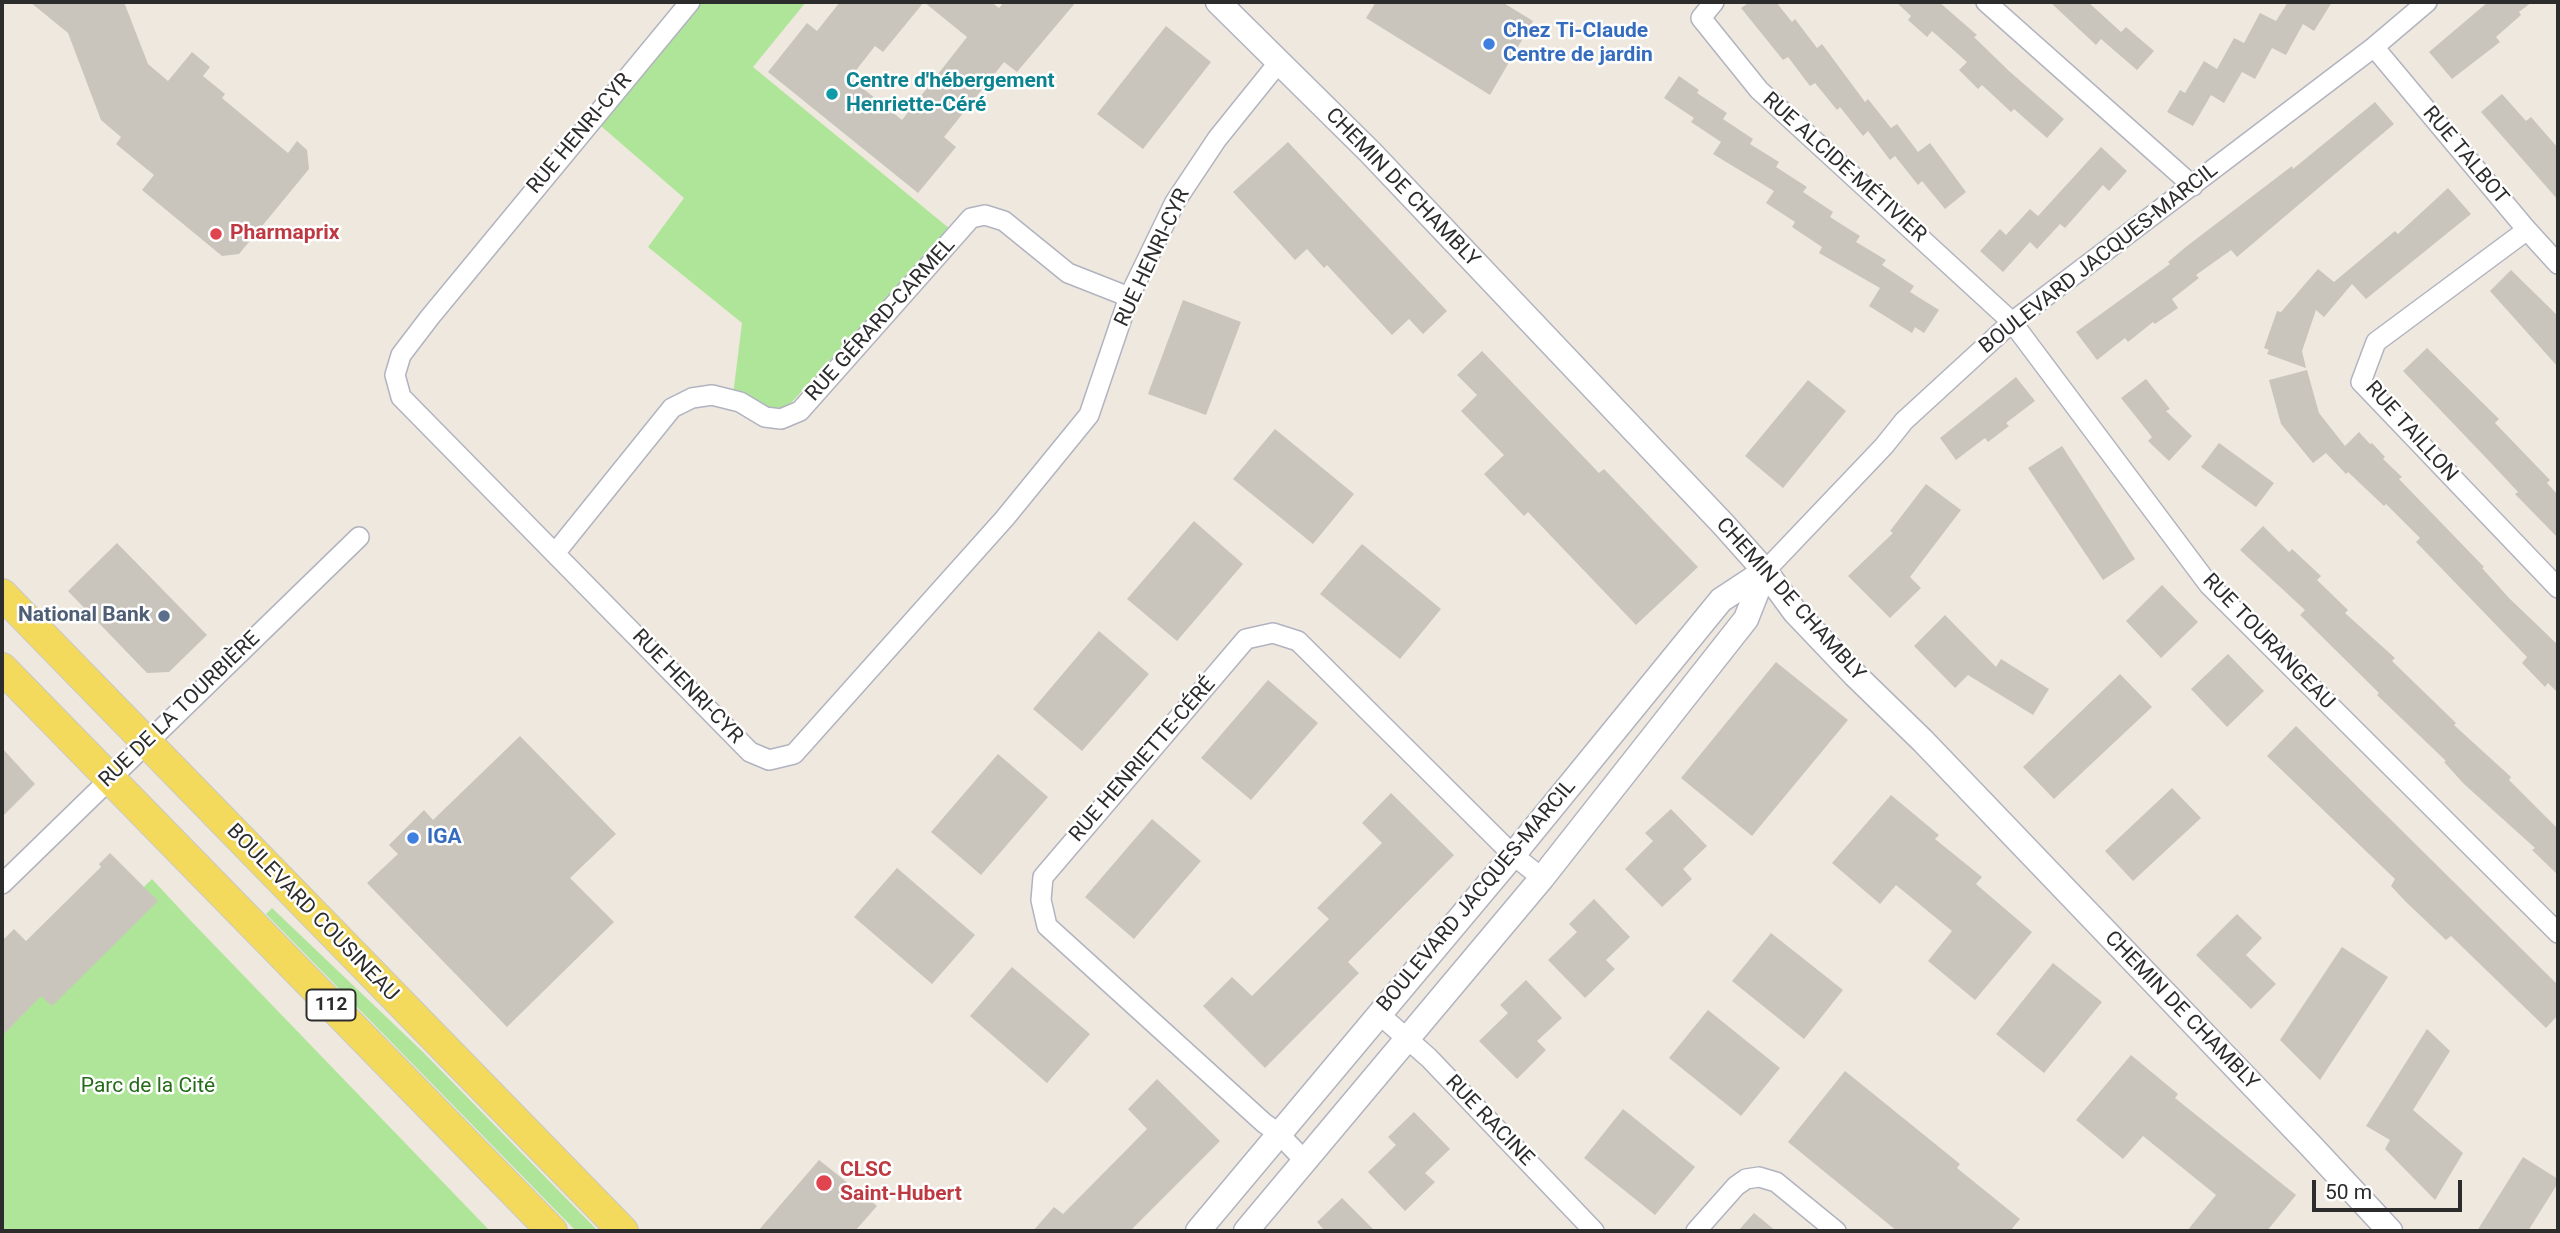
<!DOCTYPE html>
<html>
<head>
<meta charset="utf-8">
<style>
	body { margin:0 }
	#map { position:relative; width:2560px; height:1233px; overflow:hidden; background:#eee8de; font-family:Roboto,sans-serif }
	canvas { display:block }
	.frame { position:absolute; inset:0; border:4px solid #2c2c2c; pointer-events:none }
	.scale { position:absolute; left:2312px; top:1180px; width:150px; height:32px; box-sizing:border-box; border:4px solid #2c2c2c; border-top:0; padding-left:9px; font-size:21px; line-height:24px; white-space:nowrap; color:#2c2c2c; -webkit-text-stroke:5px #fff; paint-order:stroke }
</style>
</head>
<body>
<div id="map">
<canvas width="2560" height="1233"></canvas>
<div class="frame"></div>
<div class="scale">50 m</div>
</div>
<script>
const g = document.querySelector('canvas').getContext('2d');
g.lineJoin = 'round';
function fillPath(path, color) { g.fillStyle = color; g.fill(path, 'evenodd'); }
const toPath = rows => new Path2D(rows.map(r => 'M' + r).join(''));
function strokePath(path, color, width, dash) { g.strokeStyle = color; g.lineWidth = width; g.lineCap = dash ? 'butt' : 'round'; g.setLineDash(dash || []); g.stroke(path); }
function drawText(font, color, halo, rows, align = 'center') {
  g.font = font + ' Roboto,sans-serif'; g.lineWidth = 5; g.setLineDash([]); g.textBaseline = 'middle'; g.strokeStyle = halo; g.fillStyle = color; for (const [text, x, y, turn = 0] of rows) {
    g.save(); g.translate(x, y); g.rotate((+turn || 0) * Math.PI / 180); g.textAlign = isNaN(turn) ? turn : align; if (halo) g.strokeText(text, 0, 0); g.fillText(text, 0, 0); g.restore();
  }
}
fillPath(toPath([
	[698,2,806,2,753,67,950,229,780,415,733,395,742,323,648,247,684,198,601,126],
	[152,879,191,921,490,1231,2,1231,2,1026],
	[272,908,423,1052,598,1231,576,1231,266,914]
]), '#afe599');
fillPath(toPath([
	[30,2,124,2,148,64,168,81,192,52,210,67,203,76,225,94,222,98,288,153,297,141,307,150,309,169,239,254,222,256,142,190,154,175,116,144,121,137,101,120,68,33],
	[840,2,991,2,999,8,1004,2,1076,2,1017,72,1004,62,944,137,956,147,918,193,768,72,807,23,817,31],
	[924,2,967,37,902,120,850,78,875,46,883,52],
	[1376,2,1502,2,1533,21,1490,95,1366,18],
	[1750,2,1776,2,1792,22,1795,19,1817,48,1822,44,1865,102,1868,99,1891,128,1897,124,1918,152,1930,143,1966,192,1945,209,1922,181,1918,185,1895,156,1890,160,1868,131,1863,136,1840,107,1837,110,1815,83,1810,86,1788,57,1783,60,1741,8],
	[1896,2,1939,2,1977,35,1974,37,2009,71,2064,119,2047,138,2014,109,2011,112,1982,85,1978,89,1959,70,1967,62,1932,31,1927,37,1908,20,1911,16],
	[2050,2,2088,2,2121,32,2126,27,2154,51,2137,70,2101,39,2096,45],
	[2288,2,2332,2,2314,31,2303,24,2286,55,2272,48,2255,79,2242,72,2224,103,2211,95,2193,126,2167,112,2180,90,2185,93,2204,61,2217,69,2234,38,2244,43,2260,13,2276,21],
	[2488,2,2532,2,2519,12,2521,15,2496,37,2500,42,2452,79,2429,52],
	[1166,26,1211,62,1143,149,1097,114],
	[1679,76,1699,90,1697,93,1727,113,1723,119,1753,139,1750,144,1779,162,1776,167,1807,187,1803,192,1833,212,1830,217,1860,236,1856,242,1886,260,1882,265,1914,286,1910,292,1939,310,1924,333,1915,327,1912,333,1869,306,1880,288,1819,253,1822,247,1792,227,1795,222,1766,203,1774,191,1713,154,1721,142,1691,122,1694,118,1664,98],
	[2502,94,2526,121,2531,117,2558,148,2558,200,2481,112],
	[2375,102,2394,124,2237,257,2231,250,2196,275,2199,278,2172,299,2178,308,2155,324,2153,322,2128,342,2125,338,2097,360,2076,332,2170,264,2168,262,2187,246,2292,166,2293,169],
	[1288,142,1447,311,1423,334,1409,319,1392,335,1327,265,1324,268,1307,249,1295,260,1233,192],
	[2101,147,2127,171,2109,191,2103,185,2065,228,2060,224,2037,249,2030,242,2003,272,1980,251,2000,229,2006,235,2030,209,2038,216],
	[2448,188,2471,214,2366,299,2352,284,2324,317,2316,310,2302,351,2306,368,2267,354,2269,350,2264,348,2277,311,2281,312,2318,269,2334,282,2395,231,2398,234],
	[2511,270,2558,316,2558,367,2490,291],
	[1183,300,1241,322,1206,415,1148,394],
	[2427,348,2499,419,2495,423,2550,480,2547,483,2558,495,2558,538,2515,494,2518,492,2490,462,2403,371],
	[1482,351,1599,473,1604,469,1698,567,1636,625,1528,512,1524,516,1484,474,1504,455,1461,411,1477,395,1457,375],
	[2307,370,2319,413,2345,446,2359,432,2370,444,2372,443,2385,457,2383,459,2402,477,2399,479,2484,567,2482,568,2509,598,2558,645,2558,693,2548,683,2545,687,2522,663,2527,657,2416,542,2420,538,2386,504,2384,506,2348,472,2346,474,2326,453,2313,463,2281,424,2269,380],
	[2016,377,2035,401,2006,423,2009,426,1988,442,1985,438,1956,460,1940,438],
	[2146,379,2170,409,2166,411,2192,436,2169,461,2148,441,2152,437,2121,398],
	[1808,380,1846,411,1783,488,1745,456],
	[1275,429,1354,494,1313,544,1233,479],
	[2219,443,2274,483,2256,507,2201,467],
	[2062,446,2135,559,2103,580,2028,468],
	[1926,484,1961,510,1910,577,1921,588,1890,618,1848,576,1893,533,1890,531],
	[1194,521,1243,564,1177,641,1127,599],
	[2263,526,2289,552,2292,549,2321,576,2317,580,2348,610,2345,613,2395,658,2392,661,2456,723,2454,725,2511,777,2509,780,2558,829,2558,875,2532,850,2535,848,2464,784,2444,762,2446,761,2377,695,2379,693,2300,615,2305,610,2240,550],
	[117,543,207,635,169,672,147,673,68,591],
	[1362,544,1441,609,1400,659,1320,594],
	[2162,585,2198,622,2161,658,2126,621],
	[1945,615,1996,667,2001,659,2049,689,2033,715,1968,675,1955,688,1914,646],
	[1099,631,1149,674,1082,751,1033,709],
	[2228,654,2264,691,2227,727,2191,689],
	[1776,662,1848,720,1752,836,1681,778],
	[2120,674,2152,707,2054,799,2023,767],
	[1268,680,1318,723,1251,800,1201,758],
	[2296,726,2558,985,2558,1015,2546,1028,2451,936,2446,940,2405,901,2391,886,2395,879,2267,756],
	[520,736,616,834,570,878,614,922,507,1027,367,883,398,854,389,845,424,810,433,820],
	[2,748,35,784,2,817],
	[998,754,1048,797,981,875,931,832],
	[2172,788,2201,818,2133,881,2105,851],
	[1391,793,1454,855,1348,962,1359,973,1265,1068,1203,1006,1232,977,1252,996,1329,919,1317,908,1382,843,1362,823],
	[1891,795,1939,835,1935,839,1982,877,1976,884,2032,932,1975,1000,1928,961,1952,931,1896,885,1880,904,1832,863],
	[1671,809,1707,846,1683,869,1692,879,1662,907,1625,869,1653,841,1645,833],
	[1152,819,1201,861,1134,939,1085,897],
	[110,853,158,901,52,1006,41,996,2,1036,2,941,14,929,26,941,101,867,99,864],
	[897,868,975,935,932,984,854,917],
	[1594,899,1630,937,1606,960,1615,969,1585,998,1548,960,1577,932,1569,924],
	[2237,914,2262,938,2246,955,2276,984,2251,1009,2196,955],
	[1771,933,1843,990,1804,1039,1732,981],
	[2342,947,2388,977,2320,1080,2280,1040],
	[2053,963,2102,1002,2044,1073,1996,1034],
	[1012,967,1090,1034,1047,1083,970,1016],
	[1526,980,1562,1018,1537,1041,1546,1050,1517,1079,1479,1041,1508,1013,1500,1005],
	[1708,1010,1780,1068,1741,1116,1669,1058],
	[2427,1029,2450,1051,2413,1110,2463,1153,2435,1200,2385,1149,2390,1140,2366,1126],
	[2131,1055,2178,1094,2175,1098,2296,1195,2267,1231,2187,1231,2216,1195,2143,1136,2123,1159,2076,1120],
	[1845,1071,1960,1164,1957,1168,2020,1219,2010,1231,1897,1231,1788,1142],
	[1157,1079,1220,1141,1130,1231,1033,1231,1054,1207,1063,1214,1147,1129,1128,1109],
	[1623,1109,1695,1167,1655,1215,1584,1158],
	[1414,1112,1450,1149,1425,1173,1435,1182,1405,1211,1368,1172,1396,1145,1388,1137],
	[2523,1157,2558,1179,2558,1183,2528,1231,2477,1231],
	[819,1160,877,1206,855,1231,758,1231],
	[1342,1198,1375,1231,1325,1231,1317,1222],
	[1754,1213,1776,1231,1738,1231]
]), '#c9c5bd');
const minor = toPath([
	[690,2,430,317,401,355,395,375,401,397,750,752,769,760,794,754,1005,518,1089,415,1129,297,1175,202,1217,139,1279,62],
	[1714,2,1701,18,1759,90,2012,322,2209,585,2558,933],
	[1986,2,2193,186],
	[2374,47,2527,230,2558,264],
	[2527,230,2376,342,2361,382,2558,588],
	[556,552,672,408,692,398,712,395,740,402,765,417,781,419,800,411,971,218,985,215,1004,221,1068,273,1129,297],
	[1765,571,1884,446,1904,421,2012,322,2374,47,2427,2],
	[2,884,359,537],
	[1379,1014,1429,1058,1594,1231],
	[1305,1161,1278,1133,1264,1123,1047,926,1041,900,1043,877,1246,639,1273,633,1298,641,1513,855,1542,878],
	[1696,1231,1736,1186,1746,1179,1759,1177,1776,1182,1836,1231]
]);
const tertiary = toPath([
	[1218,2,1370,152,1723,524,1765,571,1795,612,1855,675,1923,741,2311,1146,2390,1231],
	[1198,1231,1513,855,1721,600,1765,571],
	[1246,1231,1542,878,1746,619,1765,571]
]);
const primary = toPath([
	[2,594,623,1231],
	[2,668,552,1231]
]);
strokePath(minor, '#b2b3c0', 22);
strokePath(tertiary, '#b2b3c0', 27);
strokePath(primary, '#c8c8c8', 32);
strokePath(minor, '#fff', 19);
strokePath(tertiary, '#fff', 24);
strokePath(primary, '#f4da5c', 30);
for (const [x, y, r, color] of [
	[1489,44,7,"#3f7fe0"],
	[832,94,7,"#0f9aa8"],
	[216,234,7,"#e0444e"],
	[164,616,7,"#5c6f8a"],
	[413,838,7,"#3f7fe0"],
	[824,1183,9,"#e0444e"]
]) { const dot = new Path2D(); dot.arc(x, y, r, 0, 2 * Math.PI); g.fillStyle = color; g.fill(dot); strokePath(dot, '#fff', 2.5); }
for (const [x, y, w] of [
	[331,1005,49]
]) { const box = new Path2D(); box.roundRect(x - w / 2, y - 15.5, w, 31, 5); g.fillStyle = '#fff'; g.fill(box); strokePath(box, '#2c2c2c', 2); }
drawText('bold 19px', '#2c2c2c', null, [
	["112",331,1005]
]);
drawText('bold 21px', '#366cbe', '#fff', [
	["Chez Ti-Claude",1503,32],
	["Centre de jardin",1503,56],
	["IGA",427,838]
], 'left');
drawText('bold 21px', '#0d838f', '#fff', [
	["Centre d'hébergement",846,82],
	["Henriette-Céré",846,106]
], 'left');
drawText('21px', '#2c2c2c', '#fff', [
	["RUE HENRI-CYR",580,134,-50],
	["RUE TALBOT",2465,156,50],
	["RUE ALCIDE-MÉTIVIER",1844,168,42],
	["CHEMIN DE CHAMBLY",1402,188,46],
	["RUE HENRI-CYR",1153,258,-65],
	["BOULEVARD JACQUES-MARCIL",2099,259,-38],
	["RUE GÉRARD-CARMEL",881,320,-48],
	["RUE TAILLON",2411,432,48],
	["CHEMIN DE CHAMBLY",1790,600,48],
	["RUE TOURANGEAU",2268,642,46],
	["RUE HENRI-CYR",687,687,46],
	["RUE DE LA TOURBIÈRE",180,710,-44],
	["RUE HENRIETTE-CÉRÉ",1143,760,-49],
	["BOULEVARD JACQUES-MARCIL",1477,896,-50],
	["BOULEVARD COUSINEAU",312,913,46],
	["CHEMIN DE CHAMBLY",2181,1011,46],
	["RUE RACINE",1489,1121,46]
]);
drawText('bold 21px', '#be3a42', '#fff', [
	["Pharmaprix",230,234],
	["CLSC",840,1171],
	["Saint-Hubert",840,1195]
], 'left');
drawText('bold 21px', '#4e5e75', '#fff', [
	["National Bank",150,616]
], 'right');
drawText('21px', '#256c19', '#fff', [
	["Parc de la Cité",148,1087]
]);
</script>
</body>
</html>
